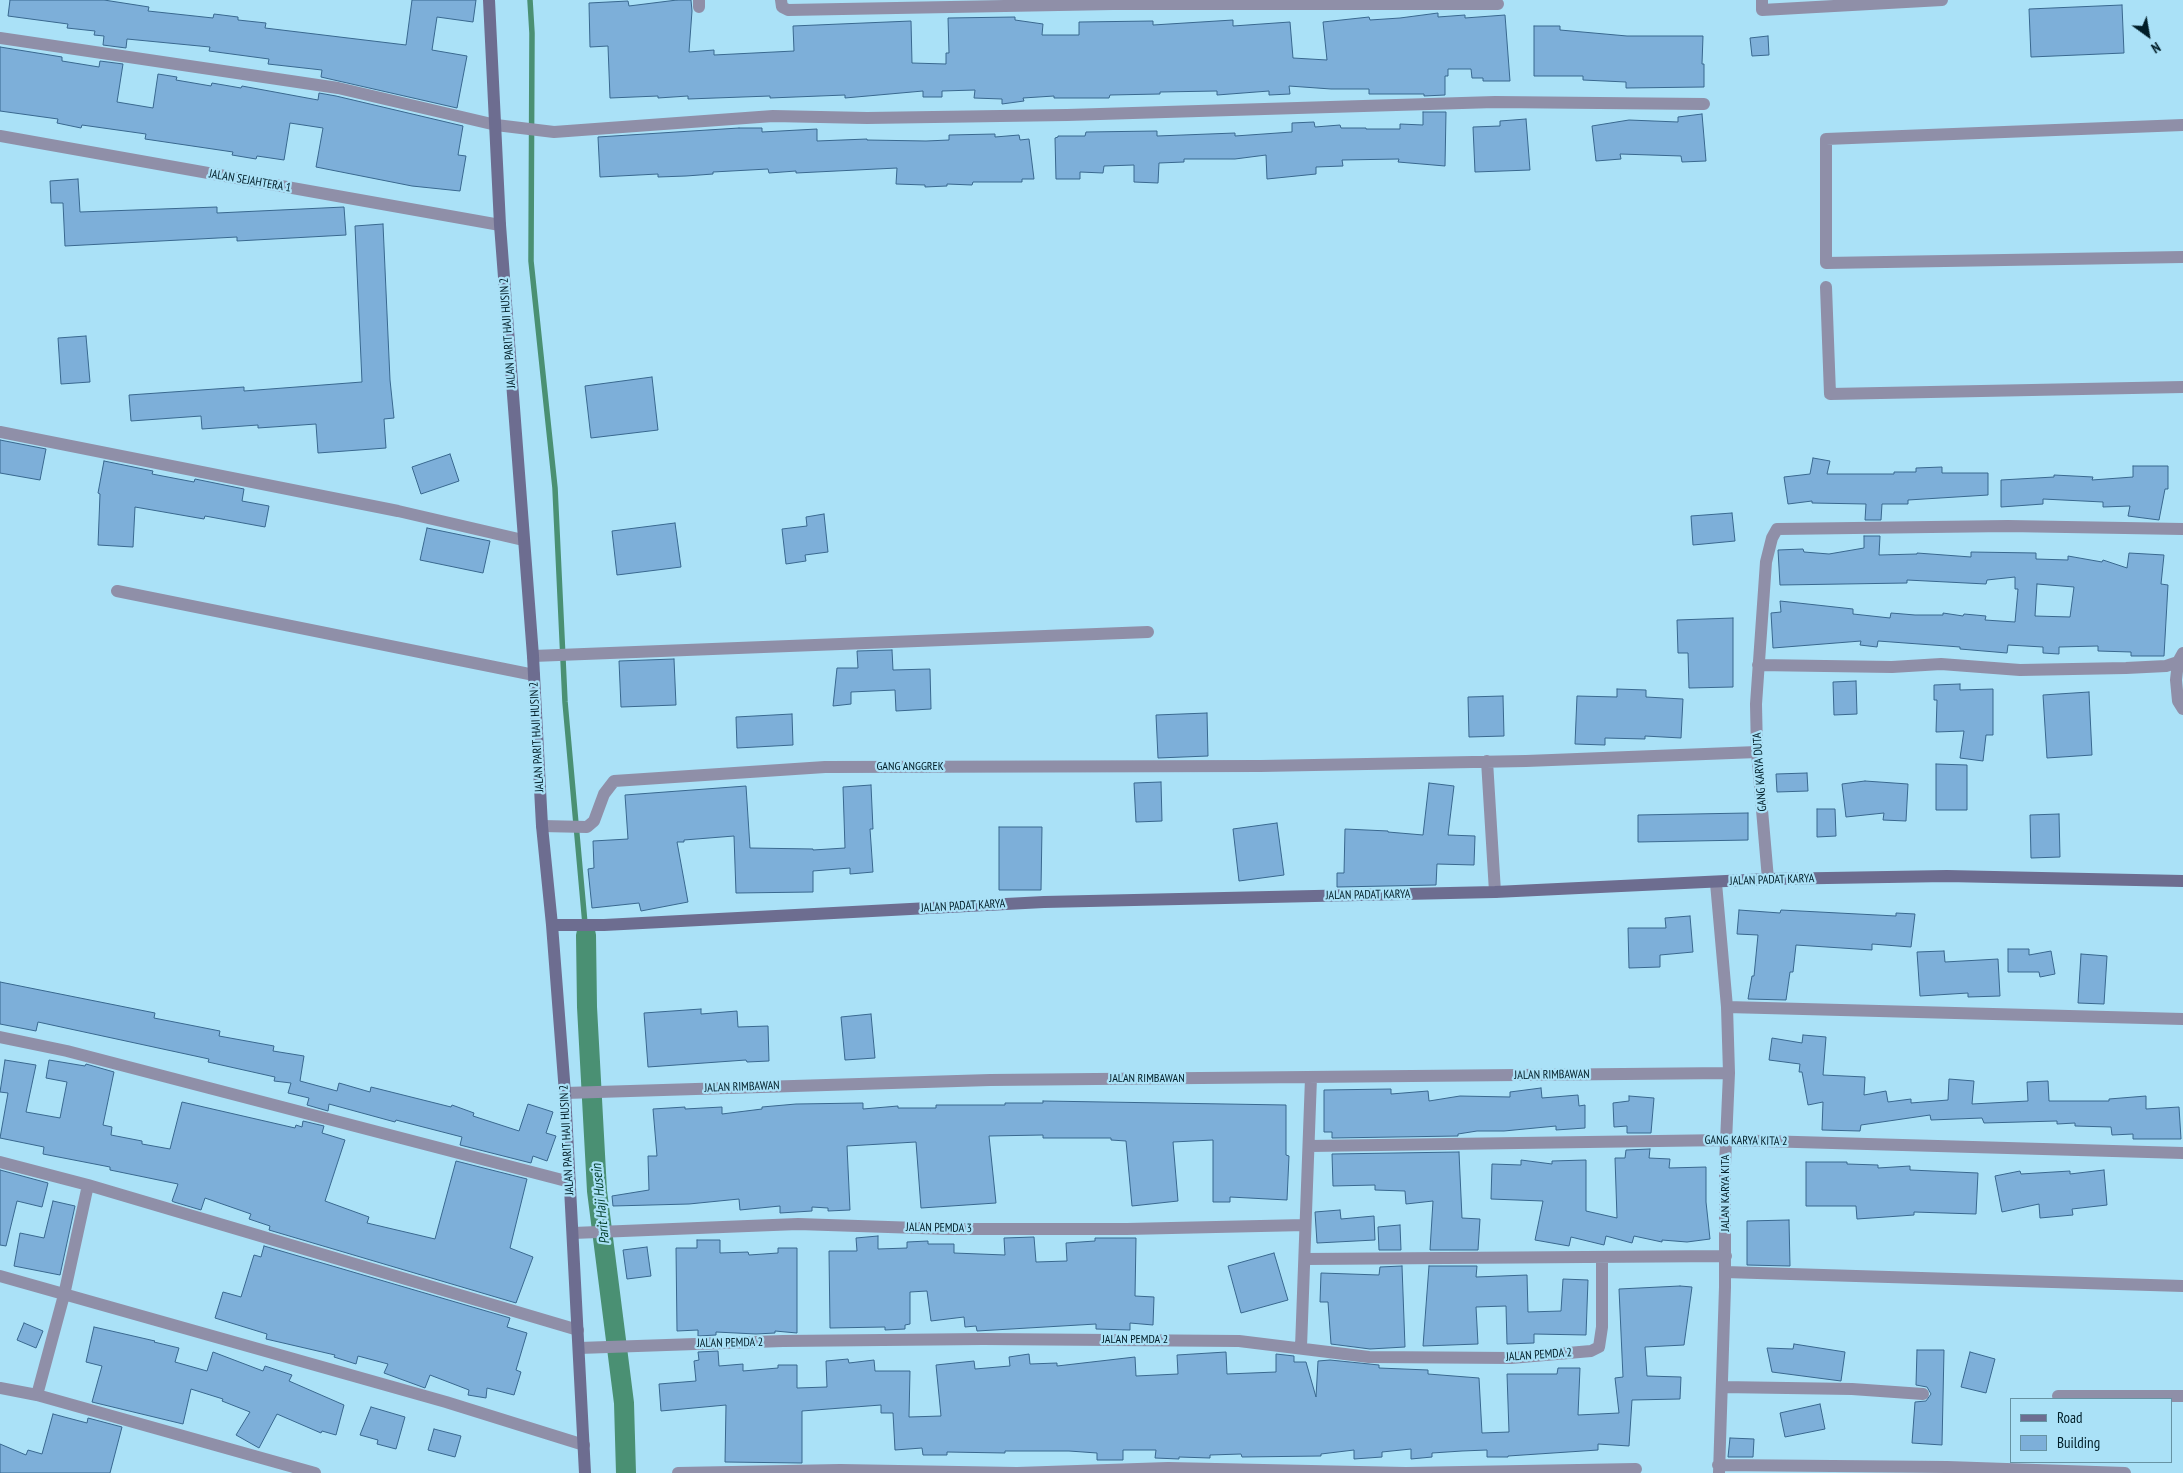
<!DOCTYPE html>
<html>
<head>
<meta charset="utf-8">
<style>
	body { margin:0 }
	#map { position:relative; width:2183px; height:1473px; overflow:hidden; background:#aae1f7; font-family:"PT Sans Narrow",sans-serif }
	canvas { display:block }
	.legend { position:absolute; left:2010px; top:1398px; width:162px; height:65px; box-sizing:border-box; background:#aae1f7; border:1px solid #6693a4; margin:0; padding:6px 9px; list-style:none; font-size:15px; color:#011e28 }
	.legend li { display:flex; align-items:center; gap:10px; height:25px }
	.legend b { width:25px; border:1px solid #6693a4 }
	.north { position:absolute; left:2123px; top:10px; width:50px; height:50px; -webkit-text-stroke:4px #aae1f7; paint-order:stroke; rotate:148deg; font-size:14px; font-weight:700; line-height:20px; text-align:center; color:#011e28 }
	.north::after { content:''; display:block; margin:auto; width:18px; height:22px; background:#011e28; clip-path:polygon(50% 0,100% 100%,50% 72%,0 100%) }
</style>
</head>
<body>
<div id="map">
<canvas width="2183" height="1473"></canvas>
<ul class="legend">
<li><b style="height:6px;background:#6d6d90"></b>Road</li>
<li><b style="height:14px;background:#7dafd9"></b>Building</li>
</ul>
<div class="north">N</div>
</div>
<script>
const g = document.querySelector('canvas').getContext('2d');
g.lineJoin = 'round';
const toPath = rows => new Path2D(rows.map(r => 'M' + r).join(''));
function strokePath(path, color, width, dash) { g.strokeStyle = color; g.lineWidth = width; g.lineCap = dash ? 'butt' : 'round'; g.setLineDash(dash || []); g.stroke(path); }
function fillPath(path, color) { g.fillStyle = color; g.fill(path, 'evenodd'); }
function drawText(font, color, halo, rows, align = 'center') {
  g.font = font + ' "PT Sans Narrow",sans-serif'; g.lineWidth = 4.5; g.setLineDash([]); g.textBaseline = 'middle'; g.strokeStyle = halo; g.fillStyle = color; for (const [text, x, y, turn = 0] of rows) {
    g.save(); g.translate(x, y); g.rotate((+turn || 0) * Math.PI / 180); g.textAlign = isNaN(turn) ? turn : align; if (halo) g.strokeText(text, 0, 0); g.fillText(text, 0, 0); g.restore();
  }
}
strokePath(toPath([
	[530,0,532,33,531,261,555,488,565,702,586,935]
]), '#4a9073', 5.5);
strokePath(toPath([
	[586,935,587,1007,597,1191,624,1403,626,1473]
]), '#4a9073', 20);
const building = toPath([
	[10,0,104,0,149,7,148,11,213,18,214,14,238,17,238,20,266,23,265,28,406,45,412,0,476,0,473,22,437,17,432,50,467,56,457,108,321,77,322,70,268,64,269,59,209,51,210,47,127,39,126,48,103,45,104,36,94,35,95,31,67,28,68,24,8,16,10,0],
	[677,0,691,0,692,11,689,52,714,50,714,55,794,51,793,26,911,21,912,63,946,64,946,53,949,53,948,18,1015,17,1015,20,1043,24,1042,35,1079,35,1079,22,1153,21,1153,25,1233,20,1233,26,1290,22,1293,58,1327,60,1323,22,1369,17,1370,20,1400,18,1438,13,1438,17,1465,15,1465,18,1505,15,1510,81,1483,81,1483,78,1472,78,1471,69,1448,69,1448,76,1445,76,1445,95,1424,96,1424,94,1369,94,1369,89,1331,89,1289,86,1290,94,1269,95,1269,91,1217,95,1217,91,1160,92,1160,94,1110,95,1109,98,1054,98,1054,96,1023,98,1024,101,1002,104,1002,99,974,98,975,90,942,91,942,97,923,97,923,91,845,98,845,95,770,98,770,96,688,99,688,96,658,98,658,96,610,98,608,46,590,47,589,3,628,1,629,6,677,0],
	[2122,5,2124,53,2031,57,2029,9,2122,5],
	[1534,26,1560,26,1560,30,1627,36,1703,36,1702,64,1704,64,1704,87,1626,88,1626,82,1583,80,1583,76,1534,76,1534,26],
	[1768,36,1769,55,1752,56,1750,38,1768,36],
	[0,47,62,57,62,61,99,67,100,61,123,64,117,102,153,108,158,74,177,77,176,80,211,86,212,83,241,88,242,86,318,100,319,93,336,96,463,126,458,155,466,156,460,191,412,186,316,167,323,128,290,123,284,160,257,156,256,159,232,155,233,152,145,139,146,134,82,125,81,128,57,123,58,119,0,111,0,47],
	[1423,112,1446,112,1445,166,1398,162,1399,159,1342,160,1343,166,1316,167,1316,174,1267,179,1266,155,1235,159,1184,159,1184,162,1159,163,1158,183,1134,182,1134,165,1104,166,1103,173,1080,172,1080,179,1056,179,1055,138,1058,137,1058,136,1085,136,1086,132,1157,131,1157,136,1235,133,1235,136,1292,132,1292,123,1314,122,1315,127,1340,125,1341,128,1366,128,1366,129,1400,129,1400,124,1423,125,1423,112],
	[1702,114,1706,161,1682,162,1681,156,1620,154,1621,159,1596,161,1592,126,1629,120,1678,122,1678,117,1702,114],
	[1526,119,1530,170,1475,172,1473,127,1500,126,1500,121,1526,119],
	[739,128,762,128,762,132,817,129,817,141,867,139,867,140,926,141,949,140,949,135,995,134,995,137,1019,135,1020,140,1029,139,1034,179,1022,179,1022,182,973,182,972,185,947,184,947,186,925,187,925,185,896,184,897,168,796,173,796,171,769,173,768,169,713,172,713,174,686,176,658,177,658,174,600,177,598,137,739,128],
	[78,179,80,212,217,207,217,213,344,207,346,235,237,241,237,237,65,246,63,203,51,203,50,181,78,179],
	[383,224,390,380,394,418,384,419,386,448,318,453,316,424,258,428,258,425,202,429,201,416,131,421,129,395,244,387,244,391,362,382,355,226,383,224],
	[86,336,90,382,61,384,58,338,86,336],
	[652,377,658,430,591,438,585,386,652,377],
	[0,440,46,449,40,480,0,473,0,440],
	[450,454,459,481,421,494,412,467,450,454],
	[1813,458,1830,461,1827,474,1894,474,1894,472,1916,472,1916,468,1942,467,1942,473,1988,473,1988,495,1908,500,1908,504,1882,504,1881,520,1865,520,1866,504,1812,503,1812,501,1788,504,1784,477,1810,474,1813,458],
	[104,461,153,471,152,474,194,482,195,479,244,489,242,501,269,506,265,527,205,516,204,519,135,507,133,547,98,545,100,494,98,493,104,461],
	[2133,466,2168,466,2168,489,2165,489,2159,520,2128,516,2130,506,2103,507,2103,502,2043,499,2043,504,2001,507,2001,480,2054,477,2054,475,2093,477,2092,480,2133,477,2133,466],
	[1732,513,1735,541,1693,545,1691,516,1732,513],
	[824,514,828,552,805,555,806,561,786,564,782,529,807,526,806,517,824,514],
	[675,523,681,567,617,575,612,531,675,523],
	[427,528,490,541,483,573,420,560,427,528],
	[1864,536,1880,536,1879,555,1917,554,1917,553,1971,557,1971,552,2036,553,2036,559,2068,560,2068,556,2102,562,2103,560,2127,568,2129,553,2164,555,2161,584,2168,585,2164,656,2131,656,2131,652,2098,651,2098,646,2059,647,2059,654,2043,653,2043,647,2008,645,2007,653,1960,649,1960,647,1878,641,1877,647,1860,645,1861,641,1773,648,1771,613,1781,612,1780,601,1853,609,1853,614,1890,618,1891,613,1915,615,1943,615,1943,613,1963,616,1964,614,1986,616,1985,620,2015,622,2018,589,2015,589,2015,577,1987,580,1986,584,1907,580,1907,583,1780,585,1778,550,1803,549,1804,552,1829,554,1864,548,1864,536],
	[2037,584,2074,587,2070,617,2035,616,2037,584],
	[1733,618,1733,687,1689,688,1688,653,1678,653,1677,620,1733,618],
	[892,650,893,670,930,669,931,709,896,711,895,690,851,692,851,704,833,706,837,668,858,668,857,651,892,650],
	[674,659,676,705,621,707,619,661,674,659],
	[1856,681,1857,714,1834,715,1833,682,1856,681],
	[1960,684,1960,690,1993,689,1993,735,1986,735,1983,761,1960,758,1964,731,1936,732,1937,700,1934,700,1934,685,1960,684],
	[1617,689,1646,690,1646,697,1683,699,1681,738,1645,736,1645,739,1605,738,1605,745,1575,744,1577,696,1617,697,1617,689],
	[2089,692,2092,755,2047,758,2043,695,2089,692],
	[1503,696,1504,736,1469,737,1468,697,1503,696],
	[1207,713,1208,756,1158,758,1156,715,1207,713],
	[792,714,793,745,737,748,736,717,792,714],
	[1936,764,1967,765,1967,810,1936,810,1936,764],
	[1807,773,1808,791,1777,792,1776,774,1807,773],
	[1865,781,1908,784,1906,821,1883,820,1884,813,1846,817,1842,784,1865,781],
	[1161,782,1162,821,1136,822,1134,783,1161,782],
	[1429,783,1454,786,1448,835,1475,836,1474,865,1437,864,1436,885,1337,887,1337,873,1344,873,1345,829,1388,831,1388,832,1423,835,1429,783],
	[871,785,873,829,870,829,873,872,850,874,850,868,813,871,813,892,736,893,734,836,684,840,684,842,677,842,688,902,641,911,639,903,592,908,588,869,594,868,593,841,628,839,625,795,746,786,750,848,813,849,813,850,845,848,843,787,871,785],
	[1817,809,1835,809,1836,836,1817,837,1817,809],
	[1748,813,1748,840,1638,842,1638,815,1748,813],
	[2059,814,2060,857,2031,858,2030,815,2059,814],
	[1277,823,1284,875,1239,881,1233,829,1277,823],
	[999,827,1042,827,1041,890,999,890,999,827],
	[1739,910,1780,913,1781,910,1896,916,1896,913,1915,914,1911,947,1872,944,1872,950,1796,945,1793,972,1790,972,1786,1000,1748,999,1752,976,1754,976,1758,935,1737,934,1739,910],
	[1690,916,1693,952,1660,955,1660,967,1629,968,1628,928,1666,928,1665,918,1690,916],
	[2008,949,2029,949,2029,955,2051,951,2055,974,2040,977,2039,972,2008,972,2008,949],
	[1944,951,1945,962,1998,959,2000,996,1968,997,1968,993,1920,996,1917,952,1944,951],
	[2081,954,2107,956,2104,1004,2078,1003,2081,954],
	[0,982,155,1013,154,1018,220,1031,219,1036,274,1046,273,1051,304,1056,300,1081,337,1091,339,1083,370,1092,371,1087,451,1107,452,1105,474,1113,473,1116,519,1131,528,1104,553,1112,546,1133,556,1136,547,1161,533,1156,531,1163,460,1145,462,1137,396,1120,395,1122,329,1104,328,1111,307,1105,309,1098,288,1093,291,1083,274,1081,275,1077,208,1062,209,1059,38,1022,36,1031,0,1024,0,982],
	[701,1009,701,1014,737,1011,738,1027,768,1026,769,1061,747,1062,746,1060,648,1067,644,1013,701,1009],
	[871,1014,875,1058,845,1060,841,1017,871,1014],
	[1803,1035,1826,1037,1823,1075,1865,1077,1864,1095,1886,1091,1888,1102,1911,1099,1911,1103,1948,1100,1949,1079,1974,1081,1972,1104,2028,1101,2027,1082,2048,1081,2049,1101,2109,1101,2109,1099,2146,1096,2146,1109,2179,1107,2181,1139,2133,1139,2133,1134,2112,1135,2111,1127,2075,1126,2075,1123,2057,1124,2057,1121,1984,1123,1982,1118,1931,1120,1930,1115,1861,1125,1860,1131,1822,1130,1823,1102,1808,1105,1802,1072,1799,1072,1800,1064,1769,1060,1772,1038,1802,1043,1803,1035],
	[5,1060,36,1065,26,1112,60,1118,67,1082,46,1078,49,1060,85,1066,86,1064,114,1072,103,1125,112,1127,111,1135,142,1141,142,1144,170,1149,182,1102,295,1128,296,1125,302,1127,303,1121,324,1126,322,1133,345,1140,325,1201,369,1217,367,1223,435,1239,456,1161,527,1179,510,1248,533,1257,516,1303,269,1230,270,1226,249,1219,251,1214,205,1198,201,1210,174,1202,172,1201,178,1184,110,1170,110,1167,43,1154,44,1147,0,1138,8,1093,0,1092,5,1060],
	[1541,1088,1542,1098,1578,1095,1579,1106,1585,1105,1585,1128,1556,1130,1556,1126,1504,1131,1477,1131,1458,1134,1458,1136,1332,1138,1332,1132,1324,1132,1324,1090,1391,1089,1391,1094,1428,1091,1429,1101,1460,1096,1510,1097,1510,1092,1541,1088],
	[1629,1096,1654,1098,1651,1133,1627,1133,1627,1126,1614,1127,1613,1103,1629,1101,1629,1096],
	[1043,1101,1286,1105,1286,1155,1289,1156,1287,1200,1230,1197,1230,1202,1213,1202,1213,1140,1173,1142,1178,1201,1132,1206,1126,1141,1111,1140,1111,1138,1043,1138,1043,1135,989,1136,996,1203,921,1208,916,1142,847,1146,850,1210,828,1211,828,1208,812,1207,812,1211,780,1213,780,1206,740,1210,739,1199,689,1204,613,1206,612,1196,649,1190,648,1156,657,1156,653,1109,685,1107,685,1109,722,1107,722,1114,762,1109,762,1107,796,1104,863,1103,863,1109,898,1106,898,1108,936,1108,936,1105,1005,1105,1005,1103,1043,1103,1043,1101],
	[1650,1149,1649,1158,1670,1159,1669,1168,1706,1167,1706,1202,1710,1239,1687,1242,1662,1240,1662,1242,1634,1236,1632,1243,1606,1236,1604,1245,1571,1237,1569,1246,1535,1240,1543,1201,1491,1199,1492,1164,1521,1165,1521,1160,1552,1164,1552,1161,1586,1160,1586,1211,1617,1218,1615,1158,1625,1158,1626,1150,1650,1149],
	[1459,1152,1462,1218,1480,1219,1478,1250,1430,1250,1433,1201,1406,1204,1405,1191,1375,1190,1375,1185,1333,1186,1332,1154,1459,1152],
	[1806,1162,1847,1162,1847,1164,1878,1165,1878,1168,1910,1166,1910,1170,1978,1173,1976,1214,1914,1212,1914,1215,1857,1219,1856,1206,1806,1206,1806,1162],
	[0,1170,48,1183,42,1207,17,1201,6,1246,0,1245,0,1170],
	[2104,1170,2107,1205,2072,1209,2073,1215,2040,1218,2039,1204,2002,1212,1995,1176,2020,1171,2021,1174,2070,1171,2070,1174,2104,1170],
	[53,1201,75,1206,60,1275,14,1266,20,1233,44,1238,53,1201],
	[1340,1210,1341,1219,1374,1216,1375,1240,1317,1243,1315,1212,1340,1210],
	[1789,1220,1790,1266,1747,1265,1747,1221,1789,1220],
	[1400,1225,1401,1250,1379,1250,1378,1227,1400,1225],
	[878,1236,878,1249,907,1248,907,1242,928,1241,928,1244,954,1244,954,1253,1005,1255,1004,1238,1034,1237,1036,1262,1067,1261,1066,1243,1095,1241,1095,1238,1136,1238,1135,1296,1154,1297,1153,1325,1130,1323,1130,1330,1096,1329,1096,1324,977,1331,976,1326,965,1327,964,1317,931,1321,927,1291,910,1292,910,1324,905,1325,905,1329,885,1330,885,1327,830,1328,829,1251,857,1251,856,1238,878,1236],
	[697,1240,720,1240,720,1253,748,1252,749,1255,778,1253,778,1248,797,1248,797,1333,775,1331,775,1333,756,1334,716,1332,716,1335,698,1336,698,1330,677,1331,676,1248,697,1248,697,1240],
	[264,1246,510,1318,507,1327,527,1333,516,1370,521,1372,514,1395,487,1388,486,1398,468,1395,469,1390,430,1375,425,1388,384,1373,388,1364,358,1356,356,1364,334,1357,335,1355,266,1339,267,1334,215,1318,223,1292,241,1297,254,1255,261,1257,264,1246],
	[647,1247,651,1276,627,1279,623,1250,647,1247],
	[1274,1253,1288,1300,1241,1313,1228,1266,1274,1253],
	[1402,1266,1405,1347,1370,1349,1331,1344,1328,1302,1320,1302,1321,1273,1379,1275,1380,1267,1402,1266],
	[1429,1266,1477,1266,1476,1277,1527,1275,1528,1312,1561,1311,1563,1279,1588,1280,1586,1335,1534,1334,1534,1343,1507,1344,1506,1306,1476,1307,1478,1344,1423,1346,1429,1266],
	[1680,1286,1692,1287,1684,1345,1645,1347,1647,1376,1681,1377,1680,1399,1632,1400,1629,1446,1598,1444,1598,1450,1508,1456,1508,1457,1487,1457,1487,1450,1462,1451,1432,1453,1432,1457,1411,1459,1411,1449,1382,1452,1382,1457,1354,1459,1354,1450,1321,1454,1321,1456,1242,1457,1241,1454,1210,1455,1210,1458,1179,1457,1179,1459,1155,1458,1156,1450,1123,1450,1123,1460,1097,1460,1097,1453,1069,1451,1005,1451,1005,1453,947,1452,947,1455,923,1455,922,1448,895,1450,893,1413,881,1413,881,1405,802,1411,802,1463,725,1462,726,1405,661,1411,659,1384,696,1381,694,1361,699,1360,698,1352,718,1351,719,1366,743,1364,743,1371,778,1368,778,1365,797,1365,797,1388,827,1387,826,1361,848,1359,849,1363,874,1360,875,1371,910,1371,909,1417,941,1416,936,1365,974,1361,975,1369,1010,1366,1009,1357,1029,1354,1030,1364,1057,1363,1057,1366,1135,1357,1136,1376,1178,1374,1177,1355,1226,1352,1227,1374,1276,1372,1276,1354,1294,1356,1294,1362,1306,1362,1316,1397,1318,1361,1330,1360,1379,1365,1379,1368,1428,1370,1428,1374,1479,1378,1482,1433,1509,1432,1507,1374,1557,1374,1558,1368,1580,1368,1578,1415,1619,1413,1615,1378,1623,1377,1619,1289,1680,1286],
	[24,1323,43,1331,36,1348,17,1340,24,1323],
	[94,1327,155,1341,154,1342,179,1348,175,1362,207,1371,213,1352,263,1371,265,1366,292,1375,289,1381,344,1405,336,1435,322,1431,321,1433,277,1414,259,1448,236,1435,250,1412,222,1401,223,1399,191,1389,183,1424,92,1402,102,1366,86,1362,94,1327],
	[1794,1344,1845,1352,1841,1381,1772,1372,1767,1348,1793,1349,1794,1344],
	[1917,1350,1944,1350,1942,1445,1912,1443,1915,1402,1926,1401,1931,1394,1927,1387,1916,1385,1917,1350],
	[1970,1352,1995,1359,1986,1393,1961,1387,1970,1352],
	[1820,1404,1825,1429,1785,1437,1780,1413,1820,1404],
	[371,1407,405,1417,396,1449,377,1444,378,1440,360,1435,371,1407],
	[53,1414,87,1423,88,1418,122,1427,110,1473,0,1473,0,1444,26,1455,28,1450,42,1454,53,1414],
	[434,1429,461,1436,455,1457,428,1450,434,1429],
	[1730,1438,1754,1439,1753,1457,1728,1457,1730,1438]
]);
fillPath(building, '#7dafd9');
strokePath(building, '#39688f', 1);
strokePath(toPath([
	[781,0,782,7,788,10,1113,4,1498,4],
	[1762,0,1762,10,1942,0],
	[699,7,699,0],
	[0,38,338,88,496,125,554,132,773,116,867,118,1067,115,1495,102,1704,104],
	[2183,125,1826,139,1826,263,2183,257],
	[0,136,500,225],
	[1826,287,1830,394,2183,387],
	[0,432,398,511,523,540],
	[117,591,534,675],
	[533,656,1148,632],
	[2178,662,2176,680,2178,701,2183,709],
	[1758,665,1892,667,1941,664,2020,670,2126,668,2166,666,2178,662,2183,653],
	[1487,761,1495,892],
	[542,826,587,827,594,821,604,794,614,781,825,767,1261,766,1526,761,1757,752],
	[1768,879,1757,752,1756,704,1766,562,1772,538,1777,529,2008,526,2183,529],
	[1716,883,1727,1007,1729,1073,1725,1165,1725,1287,1719,1473],
	[1727,1007,2183,1019],
	[0,1037,67,1051,570,1182],
	[565,1093,990,1080,1729,1073],
	[1310,1146,1727,1140,2183,1153],
	[0,1162,88,1185,578,1330],
	[573,1233,798,1224,948,1229,1127,1229,1305,1225],
	[1305,1259,1726,1256],
	[1725,1272,2183,1286],
	[0,1276,446,1402,584,1445],
	[1301,1347,1311,1078],
	[579,1348,783,1341,983,1339,1239,1341,1369,1357,1511,1358,1591,1351,1599,1347,1602,1327,1602,1257],
	[1722,1387,1852,1389,1923,1394],
	[0,1388,37,1395,315,1473],
	[37,1395,64,1295,88,1185],
	[2058,1396,2183,1396],
	[1718,1465,1947,1467,2125,1473],
	[678,1473,840,1470,1017,1473,1168,1468,1406,1473,1636,1469]
]), '#8f8fa8', 12);
strokePath(toPath([
	[489,0,500,225,533,656,542,826,552,925,565,1093,585,1473],
	[552,925,604,925,1044,902,1495,892,1768,879,1947,876,2183,881]
]), '#6d6d90', 12);
drawText('12px', '#011e28', '#aae1f7', [
	["JALAN SEJAHTERA 1",250,181,10],
	["JALAN PARIT HAJI HUSIN 2",508,333,-94],
	["JALAN PARIT HAJI HUSIN 2",537,737,-93],
	["GANG ANGGREK",910,767],
	["GANG KARYA DUTA",1760,772,-94],
	["JALAN PADAT KARYA",1772,880,-2],
	["JALAN PADAT KARYA",1368,895,-1],
	["JALAN PADAT KARYA",963,906,-3],
	["JALAN RIMBAWAN",1552,1075,-1],
	["JALAN RIMBAWAN",1147,1079],
	["JALAN RIMBAWAN",742,1087,-2],
	["JALAN PARIT HAJI HUSIN 2",567,1140,-93],
	["GANG KARYA KITA 2",1746,1141,1],
	["JALAN KARYA KITA",1726,1193,-90],
	["JALAN PEMDA 3",939,1228,1],
	["JALAN PEMDA 2",1135,1340],
	["JALAN PEMDA 2",730,1343,-1],
	["JALAN PEMDA 2",1539,1355,-4]
]);
drawText('italic 14px', '#003d29', '#aae1f7', [
	["Parit Haji Husein",601,1204,-96]
]);
</script>
</body>
</html>
